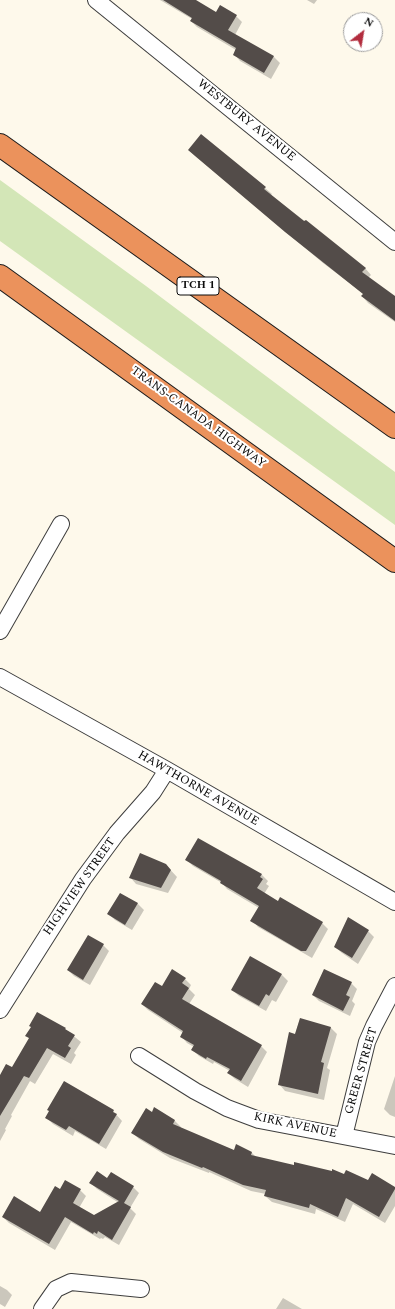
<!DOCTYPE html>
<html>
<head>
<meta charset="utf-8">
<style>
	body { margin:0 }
	#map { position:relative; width:395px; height:1309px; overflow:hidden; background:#fef9eb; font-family:Spectral,serif }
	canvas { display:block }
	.north { position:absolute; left:343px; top:12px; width:40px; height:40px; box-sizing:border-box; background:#fff; border:1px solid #9d9d9d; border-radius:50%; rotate:31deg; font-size:11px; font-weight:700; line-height:16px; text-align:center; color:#0b0b0b }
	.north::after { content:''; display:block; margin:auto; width:14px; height:18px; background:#b22d3e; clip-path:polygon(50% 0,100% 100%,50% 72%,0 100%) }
</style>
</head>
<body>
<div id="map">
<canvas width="395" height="1309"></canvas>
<div class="north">N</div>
</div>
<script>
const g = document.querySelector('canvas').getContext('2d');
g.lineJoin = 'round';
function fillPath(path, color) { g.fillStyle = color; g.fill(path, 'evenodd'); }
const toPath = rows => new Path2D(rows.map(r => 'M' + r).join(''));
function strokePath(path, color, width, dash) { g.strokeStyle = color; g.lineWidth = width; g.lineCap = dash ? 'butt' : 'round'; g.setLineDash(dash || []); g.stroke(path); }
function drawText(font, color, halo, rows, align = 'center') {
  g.font = font + ' Spectral,serif'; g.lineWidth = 4; g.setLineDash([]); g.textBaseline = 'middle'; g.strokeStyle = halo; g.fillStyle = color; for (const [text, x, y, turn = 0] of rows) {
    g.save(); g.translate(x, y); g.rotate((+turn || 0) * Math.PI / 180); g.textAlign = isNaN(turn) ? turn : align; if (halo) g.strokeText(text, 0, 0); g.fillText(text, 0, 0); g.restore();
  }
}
fillPath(toPath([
	[0,180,146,286,342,433,395,472,395,525,0,241]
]), '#d3e6b7');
fillPath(toPath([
	[160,0,194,0,217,13,236,16,242,22,235,35,274,57,280,63,271,79,240,61,234,54,236,50,197,27,191,21,192,19],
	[307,0,317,0,314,4],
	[201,135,265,188,272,194,271,195,365,268,371,275,368,278,395,298,395,322,368,303,362,296,364,294,323,263,195,156,189,150],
	[198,839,262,875,268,881,266,884,269,886,264,894,278,902,322,923,328,929,312,958,258,927,252,920,259,908,227,889,222,883,193,866,187,860],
	[165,864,177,877,168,893,136,884,130,877],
	[120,894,138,904,144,910,132,930,115,920,109,914],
	[368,931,374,937,358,964,342,953,335,947],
	[103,945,109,951,90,985,74,976,68,970],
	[282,975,288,981,276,1002,272,1000,266,1011,239,996,232,990],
	[185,979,191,985,189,989,195,995,189,1004,261,1046,267,1052,248,1087,235,1079,228,1073,230,1071,214,1062,213,1064,199,1056,192,1049,194,1047,187,1043,181,1036,183,1033,148,1010,142,1004,162,987],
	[351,983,357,989,352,1001,355,1004,350,1016,319,1001,313,995],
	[300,1019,331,1028,337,1034,327,1068,330,1070,324,1100,285,1091,279,1084],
	[65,1029,81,1042,74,1053,76,1055,71,1064,53,1054,35,1084,30,1081,11,1115,12,1116,5,1129,6,1130,0,1141,0,1077,13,1069,30,1039,27,1036],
	[395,1076,395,1117,390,1115,384,1109],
	[155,1109,175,1121,181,1127,180,1129,234,1151,236,1146,252,1153,256,1157,295,1167,345,1175,395,1188,395,1206,385,1223,353,1204,345,1222,316,1209,315,1214,272,1202,265,1196,266,1194,251,1191,209,1172,209,1173,170,1158,139,1139,133,1133,152,1113],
	[113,1111,122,1121,106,1149,75,1131,73,1136,53,1124,47,1118],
	[108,1179,133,1187,139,1193,130,1208,136,1214,119,1245,105,1237,103,1239,101,1238,100,1239,71,1222,55,1250,9,1223,3,1217,41,1213,60,1190,80,1190,86,1196,79,1208,94,1216,119,1203,97,1189,91,1183],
	[0,1286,7,1290,12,1295,5,1307,0,1304],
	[283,1298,302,1309,276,1309]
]), '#0003');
fillPath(toPath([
	[163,0,196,0,216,12,220,5,237,15,228,30,274,56,264,73,233,55,236,48,190,21,192,18],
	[201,134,266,187,264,189,304,221,306,220,366,268,362,272,395,296,395,321,361,296,363,294,285,232,188,150],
	[198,838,262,874,260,877,263,879,257,888,278,901,280,897,323,922,306,951,301,951,250,921,259,906,220,883,221,881,185,860],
	[140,853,166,864,171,870,161,888,129,878],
	[120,893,138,903,125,925,107,914],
	[348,917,369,930,352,958,334,947],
	[88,935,104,944,83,980,67,970],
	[250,956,282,974,269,996,266,994,259,1006,231,990],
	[172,969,186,978,182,983,189,988,182,999,262,1045,241,1081,227,1073,230,1069,207,1057,206,1059,191,1050,194,1045,180,1037,183,1031,141,1004,155,982,162,986],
	[324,969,352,982,346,995,350,997,343,1011,312,995],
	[37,1012,66,1028,65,1029,75,1035,68,1046,71,1048,65,1058,47,1048,29,1078,24,1076,0,1116,0,1075,6,1064,12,1067,29,1038,25,1036,31,1027,29,1026],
	[300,1018,331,1027,321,1062,324,1063,318,1094,278,1085,289,1032,295,1034],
	[64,1081,114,1110,113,1112,117,1114,99,1144,69,1126,66,1130,45,1118,49,1111,47,1110],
	[154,1107,175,1120,173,1124,234,1150,236,1144,252,1152,251,1155,294,1165,294,1162,332,1171,332,1169,344,1174,346,1170,368,1180,372,1173,395,1187,395,1189,379,1217,346,1198,338,1217,310,1204,309,1208,264,1196,266,1190,243,1185,203,1167,202,1168,163,1152,131,1133,146,1108,152,1112],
	[97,1171,107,1178,111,1172,134,1186,124,1203,131,1207,112,1240,98,1231,97,1234,94,1232,93,1234,65,1217,49,1244,2,1217,14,1196,40,1212,55,1186,60,1189,65,1180,81,1189,73,1203,94,1215,119,1201,89,1183]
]), '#534c49');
const street = toPath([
	[96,0,395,242],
	[0,631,61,524],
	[0,677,167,770,395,902],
	[0,1010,83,879,117,833,153,792,167,770],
	[139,1056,195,1091,227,1108,259,1120,395,1146],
	[344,1136,367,1042,374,1026,395,986],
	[42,1309,56,1289,71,1282,141,1289]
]);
const highway = toPath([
	[0,145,395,427],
	[0,276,395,561]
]);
strokePath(street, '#3e3e3e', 18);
strokePath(highway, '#1c1c1c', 24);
strokePath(street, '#fff', 16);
strokePath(highway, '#eb925c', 22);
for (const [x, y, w] of [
	[198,286,42]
]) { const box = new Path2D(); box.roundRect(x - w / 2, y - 9, w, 18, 3); g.fillStyle = '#fff'; g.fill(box); strokePath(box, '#0b0b0b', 1); }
drawText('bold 11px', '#0b0b0b', null, [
	["TCH 1",198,286]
]);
drawText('12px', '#0b0b0b', '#fff', [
	["WESTBURY AVENUE",246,121,39],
	["TRANS-CANADA HIGHWAY",198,418,36],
	["HAWTHORNE AVENUE",198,789,30],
	["HIGHVIEW STREET",80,887,-55],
	["GREER STREET",362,1071,-74],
	["KIRK AVENUE",295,1126,12]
]);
</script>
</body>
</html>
